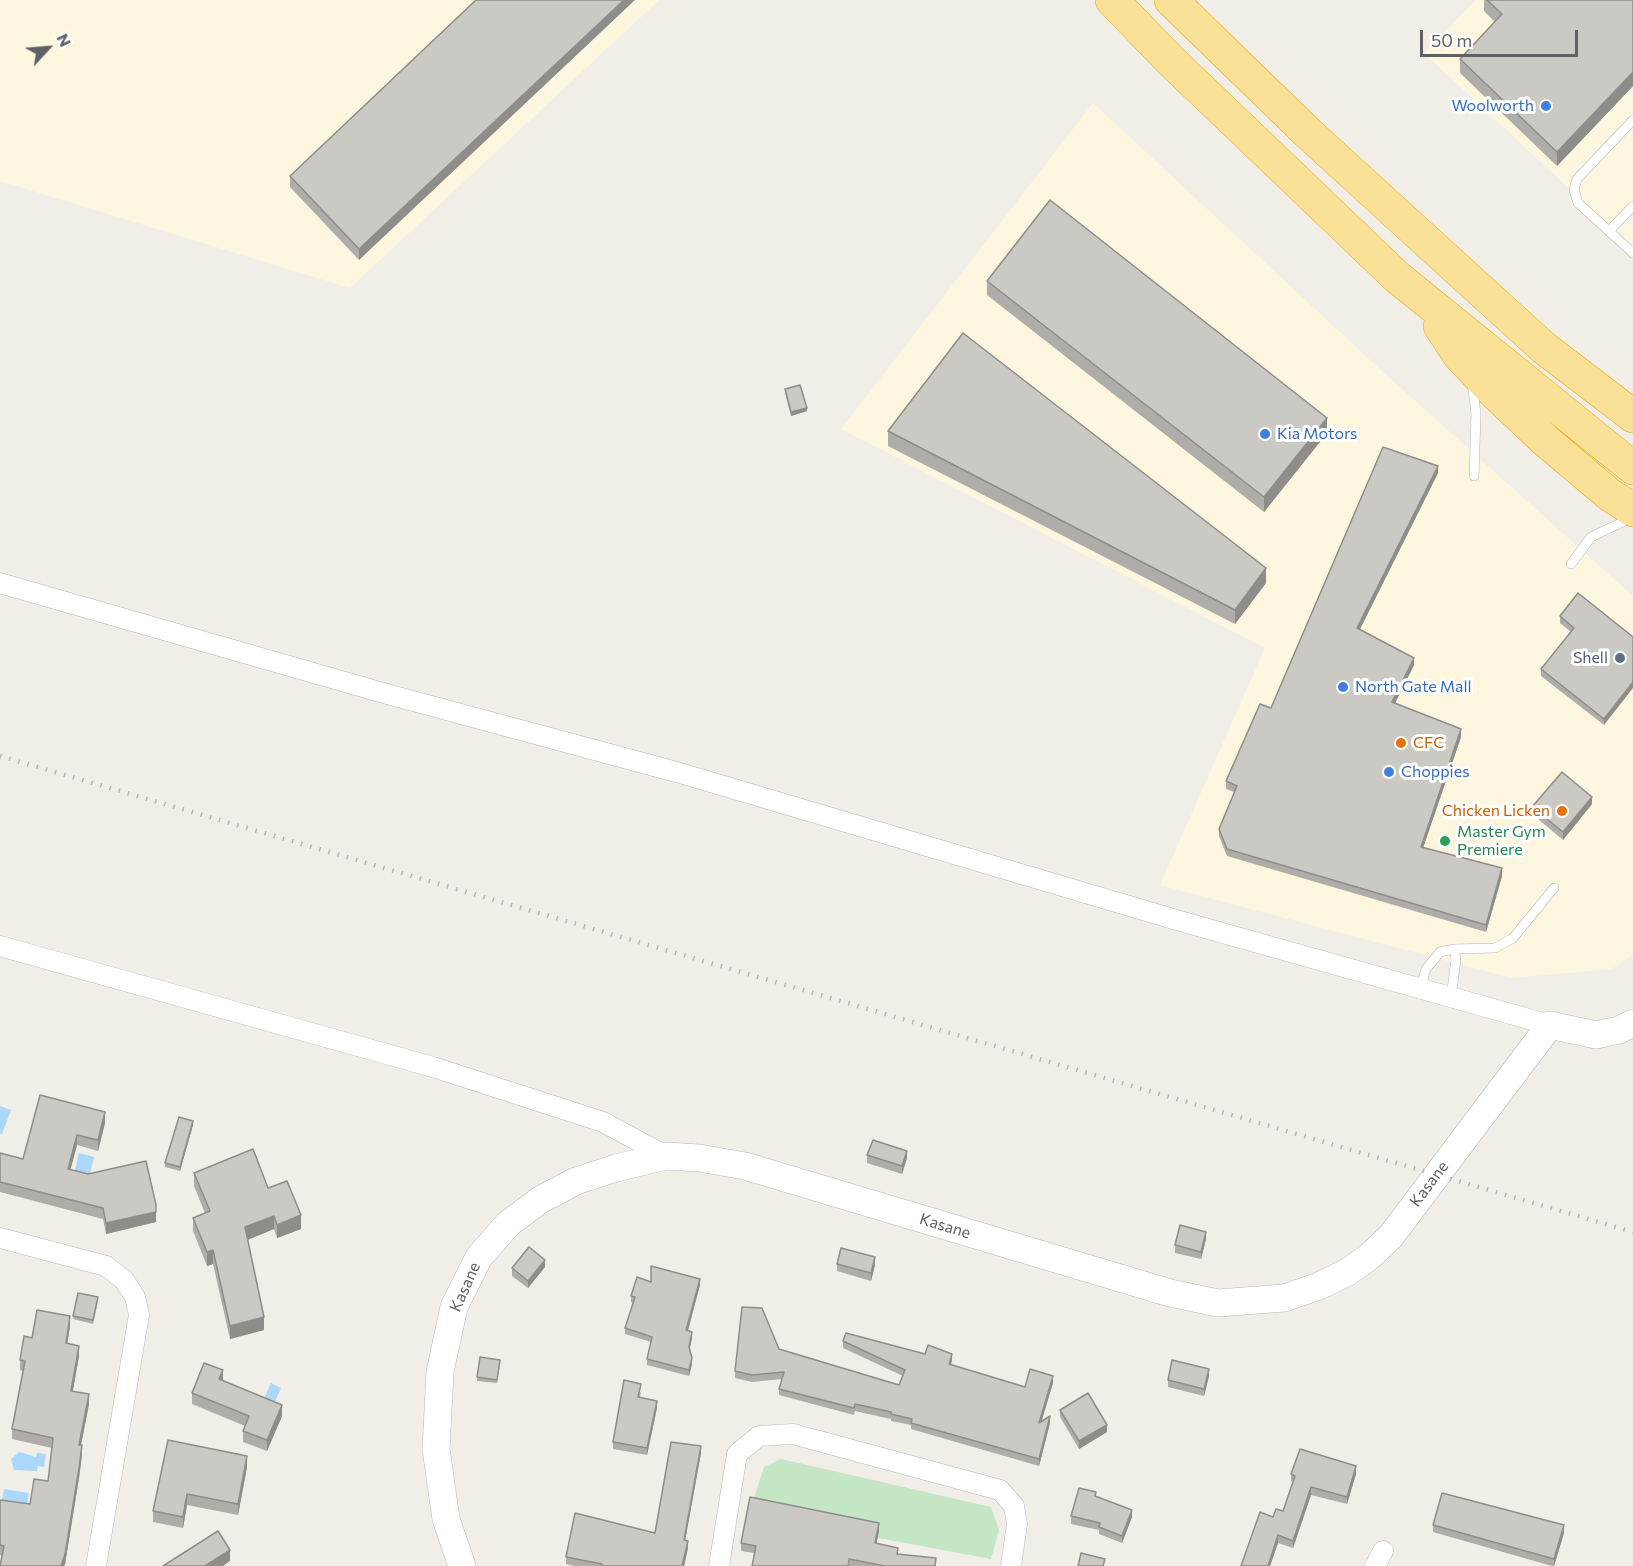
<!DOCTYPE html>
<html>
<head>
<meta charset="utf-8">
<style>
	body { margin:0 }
	#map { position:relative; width:1633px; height:1566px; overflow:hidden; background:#f0eee7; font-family:Commissioner,sans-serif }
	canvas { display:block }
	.north { position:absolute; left:18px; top:18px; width:60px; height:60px; -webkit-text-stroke:4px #fff; paint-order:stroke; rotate:64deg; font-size:16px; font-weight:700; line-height:24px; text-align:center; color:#5e6266 }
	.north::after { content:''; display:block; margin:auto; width:21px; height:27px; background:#5e6266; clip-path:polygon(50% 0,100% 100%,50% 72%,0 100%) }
	.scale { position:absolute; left:1420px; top:30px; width:158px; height:27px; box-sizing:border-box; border:3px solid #5e6266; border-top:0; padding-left:8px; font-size:18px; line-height:21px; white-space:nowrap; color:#5e6266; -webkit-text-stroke:4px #fff; paint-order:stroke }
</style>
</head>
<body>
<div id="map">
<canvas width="1633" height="1566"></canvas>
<div class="north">N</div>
<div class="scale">50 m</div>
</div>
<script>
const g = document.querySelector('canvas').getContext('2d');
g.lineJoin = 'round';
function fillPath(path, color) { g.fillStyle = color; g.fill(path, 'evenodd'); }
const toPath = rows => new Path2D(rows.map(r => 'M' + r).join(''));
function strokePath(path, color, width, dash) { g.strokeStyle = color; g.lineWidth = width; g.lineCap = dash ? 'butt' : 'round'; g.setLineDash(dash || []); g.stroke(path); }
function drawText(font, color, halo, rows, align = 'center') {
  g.font = font + ' Commissioner,sans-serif'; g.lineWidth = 6; g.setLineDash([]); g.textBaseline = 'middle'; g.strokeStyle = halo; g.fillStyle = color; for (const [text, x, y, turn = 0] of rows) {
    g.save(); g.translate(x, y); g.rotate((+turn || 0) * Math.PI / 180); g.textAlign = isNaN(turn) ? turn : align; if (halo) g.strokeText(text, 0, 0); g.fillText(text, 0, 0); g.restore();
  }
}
fillPath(toPath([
	[0,0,659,0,350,288,0,181],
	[1476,0,1633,0,1633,248,1424,53],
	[1093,103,1383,372,1633,596,1633,955,1612,969,1512,978,1160,885,1265,648,841,429]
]), '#fcf6df');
fillPath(toPath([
	[781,1459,991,1507,999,1530,991,1559,749,1514,764,1467]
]), '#c5e6c5');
fillPath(toPath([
	[0,1106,11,1110,2,1134,0,1134],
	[79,1153,94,1157,88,1182,73,1178],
	[271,1383,281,1388,272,1408,262,1403],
	[19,1452,36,1457,37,1453,46,1454,44,1467,38,1466,37,1471,14,1470,11,1459],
	[4,1489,29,1493,26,1510,1,1506]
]), '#abd7fb');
const lane = toPath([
	[1633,120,1577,179,1574,190,1578,203,1633,253],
	[1609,231,1633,206],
	[1472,382,1476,414,1474,476],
	[1571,564,1591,537,1631,518],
	[1420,989,1426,969,1440,952,1454,949,1495,948,1513,938,1554,888],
	[1451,997,1456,960,1454,949]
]);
const street = toPath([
	[0,583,387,694,680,773,1180,921,1550,1025],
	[0,946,433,1067,603,1122,666,1156],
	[0,1238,106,1266,124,1280,135,1297,139,1315,96,1566],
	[719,1566,737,1454,759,1436,793,1434,1000,1490,1014,1506,1017,1524,1011,1566],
	[1375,1566,1383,1551]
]);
const secondary = toPath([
	[462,1566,446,1519,436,1449,440,1372,454,1307,479,1257,508,1224,540,1200,576,1181,616,1168,666,1156,699,1158,745,1166,1170,1293,1218,1303,1284,1298,1319,1286,1348,1272,1370,1256,1391,1236,1550,1025,1596,1035,1619,1030,1633,1023]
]);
const highway = toPath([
	[1112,0,1170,60,1397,277,1633,468],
	[1171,0,1308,133,1422,237,1544,348,1633,416],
	[1440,326,1459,355,1496,394,1546,441,1610,495,1633,510]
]);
strokePath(lane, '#b4b7bb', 10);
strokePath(street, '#b4b7bb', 21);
strokePath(secondary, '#b5b9bd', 28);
strokePath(highway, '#eba80b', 34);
strokePath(lane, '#fff', 9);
strokePath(street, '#fff', 20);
strokePath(secondary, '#fff', 27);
strokePath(highway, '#f8e096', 33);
strokePath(toPath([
	[0,756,1633,1232]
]), '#b5b6b6', 4.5, [1.5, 8]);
fillPath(toPath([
	[476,0,359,260,290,187,290,176],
	[1484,0,1633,0,1633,86,1557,166,1460,73,1460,59,1495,22,1484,11],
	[987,281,1327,433,1264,512,987,295],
	[785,389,807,411,791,416,785,393],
	[888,431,1266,583,1235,624,888,446],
	[1438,473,1360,629,1414,665,1395,703,1461,737,1423,847,1502,876,1486,932,1227,856,1219,836,1219,829,1234,792,1226,789,1226,781,1271,708],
	[1560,616,1633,637,1604,725,1541,676,1541,669,1571,632,1560,623],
	[1592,804,1563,840,1532,814,1532,807],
	[40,1095,105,1123,98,1151,77,1145,70,1170,156,1222,106,1234,103,1219,0,1192,0,1153,23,1159],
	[193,1125,180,1171,165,1167,165,1163],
	[867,1155,907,1158,902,1174,867,1163],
	[194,1173,268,1188,301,1229,277,1238,274,1229,247,1240,264,1330,230,1339,213,1264,207,1266,193,1231,193,1218,205,1213,194,1186],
	[1206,1239,1201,1259,1175,1253,1175,1245],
	[837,1264,875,1265,871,1281,837,1271],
	[545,1267,528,1288,512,1276,512,1268],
	[651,1282,700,1285,688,1331,692,1338,689,1349,692,1364,689,1376,647,1365,647,1359,651,1342,625,1334,625,1328,633,1303,631,1302,631,1296],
	[98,1301,93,1324,73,1319,73,1316],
	[70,1326,67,1344,79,1356,73,1391,89,1404,81,1445,82,1455,79,1478,65,1564,64,1566,0,1566,3,1556,0,1555,0,1500,30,1504,48,1481,52,1448,12,1439,12,1429,23,1371,20,1370,20,1360,32,1338],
	[843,1341,925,1354,952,1360,951,1365,1025,1387,1053,1383,1041,1421,1050,1423,1039,1466,911,1429,911,1425,891,1421,891,1419,855,1411,854,1415,779,1395,779,1389,782,1379,752,1382,735,1378,735,1371,779,1349,899,1385,903,1376,843,1348],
	[500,1364,497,1383,477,1381,477,1377],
	[1209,1376,1204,1396,1168,1387,1168,1380],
	[223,1381,282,1416,267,1451,243,1442,243,1431,245,1426,192,1404,192,1393],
	[641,1391,640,1397,657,1408,647,1455,613,1449,613,1442],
	[1060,1410,1107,1432,1079,1449,1060,1417],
	[168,1440,247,1467,238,1515,187,1505,183,1528,153,1522,153,1511],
	[701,1453,685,1540,688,1548,684,1566,574,1566,566,1564,566,1557,655,1533],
	[1291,1474,1356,1474,1347,1504,1311,1495,1293,1548,1278,1543,1270,1566,1241,1566,1273,1517,1283,1511,1293,1482,1291,1481],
	[1096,1496,1132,1517,1122,1543,1099,1534,1099,1530,1071,1524,1071,1516],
	[1433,1525,1564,1533,1554,1566,1552,1566,1433,1532],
	[879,1531,876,1544,898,1554,936,1566,752,1566,754,1553,741,1551,741,1543]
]), '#afada9');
fillPath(toPath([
	[624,0,635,0,359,260,359,249],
	[1633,72,1633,86,1557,166,1557,152],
	[807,408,807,411,791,416,791,412],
	[1327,418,1327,433,1264,512,1264,497],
	[1438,466,1438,473,1357,635,1357,628],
	[1266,568,1266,583,1235,624,1235,610],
	[1414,658,1414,665,1392,709,1392,702],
	[1633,682,1633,688,1604,725,1604,719],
	[1461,729,1461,737,1421,854,1421,847],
	[1592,797,1592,804,1563,840,1563,832],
	[1502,868,1502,876,1486,932,1486,925],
	[105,1112,105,1123,98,1151,98,1140],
	[193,1121,193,1125,180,1171,180,1167],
	[77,1135,77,1145,68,1179,68,1169],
	[907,1151,907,1158,902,1174,902,1166],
	[156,1212,156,1222,106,1234,106,1223],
	[301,1215,301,1229,277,1238,277,1225],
	[274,1216,274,1229,245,1241,245,1227],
	[1206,1232,1206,1239,1201,1259,1201,1252],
	[213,1250,213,1264,207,1266,207,1252],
	[875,1257,875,1265,871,1281,871,1273],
	[545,1260,545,1267,528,1288,528,1281],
	[700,1279,700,1285,686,1337,686,1330],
	[70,1316,70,1326,66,1353,66,1343],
	[264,1317,264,1330,230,1339,230,1326],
	[692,1332,692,1338,689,1353,689,1347],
	[79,1346,79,1356,71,1400,71,1391],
	[952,1354,952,1360,949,1371,949,1364],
	[692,1358,692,1364,689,1376,689,1370],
	[1209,1369,1209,1376,1204,1396,1204,1389],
	[223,1370,223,1381,219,1379],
	[1053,1376,1053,1383,1039,1430,1039,1423],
	[89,1394,89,1404,79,1455,79,1445],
	[657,1401,657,1408,647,1455,647,1448],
	[282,1405,282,1416,267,1451,267,1440],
	[1050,1416,1050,1423,1039,1466,1039,1459],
	[1107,1425,1107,1432,1079,1449,1079,1441],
	[82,1445,82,1455,79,1478,65,1564,64,1566,61,1566],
	[701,1446,701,1453,684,1547,684,1540],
	[247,1456,247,1467,238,1515,238,1504],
	[1356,1466,1356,1474,1347,1504,1347,1497],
	[1311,1487,1311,1495,1293,1548,1293,1541],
	[187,1494,187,1505,183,1528,183,1517],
	[1132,1510,1132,1517,1122,1543,1122,1536],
	[879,1523,879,1531,875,1551,875,1543],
	[1564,1525,1564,1533,1554,1566,1554,1559],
	[1278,1535,1278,1543,1270,1566,1268,1566],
	[688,1541,688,1548,684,1566,682,1566],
	[230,1550,230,1561,223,1566,205,1566]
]), '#8e8d89');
const building = toPath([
	[476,0,624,0,359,249,290,176,476,0],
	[1487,0,1633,0,1633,72,1557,152,1460,59,1502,14,1487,0],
	[1050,200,1327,418,1264,497,987,281,1050,200],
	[963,333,1266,568,1235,610,888,431,963,333],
	[800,385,807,408,791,412,785,389,800,385],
	[1383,447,1438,466,1357,628,1414,658,1392,702,1461,729,1421,847,1502,868,1486,925,1227,849,1219,829,1237,786,1226,781,1260,704,1271,708,1383,447],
	[1578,593,1633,637,1633,682,1604,719,1541,669,1574,628,1560,616,1578,593],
	[1562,772,1592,797,1563,832,1532,807,1562,772],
	[40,1095,105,1112,98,1140,77,1135,68,1169,88,1174,146,1161,156,1205,156,1212,106,1223,103,1208,0,1182,0,1153,23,1159,40,1095],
	[179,1117,193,1121,180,1167,165,1163,179,1117],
	[873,1140,907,1151,902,1166,867,1155,873,1140],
	[253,1149,268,1188,287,1181,301,1215,277,1225,274,1216,245,1227,264,1317,230,1326,213,1250,207,1252,193,1218,210,1211,194,1173,253,1149],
	[1180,1225,1206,1232,1201,1252,1175,1245,1180,1225],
	[529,1247,545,1260,528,1281,512,1268,529,1247],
	[841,1248,875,1257,871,1273,837,1264,841,1248],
	[651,1266,700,1279,686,1330,692,1332,689,1347,692,1358,689,1370,647,1359,652,1337,625,1328,635,1297,631,1296,637,1277,651,1282,651,1266],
	[78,1293,98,1297,93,1320,73,1316,78,1293],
	[742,1307,762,1308,779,1349,899,1385,905,1370,843,1341,846,1333,925,1354,928,1345,952,1354,949,1364,1025,1387,1030,1369,1053,1376,1039,1423,1050,1416,1039,1459,911,1423,912,1419,891,1414,891,1412,855,1404,854,1408,779,1389,784,1372,752,1375,735,1371,742,1307],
	[37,1310,70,1316,66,1343,79,1346,71,1391,89,1394,79,1445,82,1445,79,1468,65,1554,61,1566,0,1566,4,1546,0,1545,0,1500,30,1504,34,1479,48,1481,53,1438,12,1429,25,1361,20,1360,24,1336,32,1338,37,1310],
	[480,1357,500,1360,497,1380,477,1377,480,1357],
	[1172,1360,1209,1369,1204,1389,1168,1380,1172,1360],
	[204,1363,223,1370,219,1379,282,1405,267,1440,243,1431,249,1416,192,1393,204,1363],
	[624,1380,641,1384,638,1397,657,1401,647,1448,613,1442,624,1380],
	[1088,1393,1107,1425,1079,1441,1060,1410,1088,1393],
	[168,1440,247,1456,238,1504,187,1494,183,1517,153,1511,168,1440],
	[671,1442,701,1446,684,1540,688,1541,682,1566,602,1566,602,1564,566,1557,575,1513,655,1533,671,1442],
	[1300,1449,1356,1466,1347,1497,1311,1487,1293,1541,1278,1535,1268,1566,1241,1566,1260,1512,1273,1517,1276,1509,1283,1511,1295,1476,1291,1474,1300,1449],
	[1079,1488,1096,1492,1095,1496,1132,1510,1122,1536,1099,1527,1100,1523,1071,1516,1079,1488],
	[1442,1493,1564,1525,1554,1559,1433,1525,1442,1493],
	[750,1497,879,1523,875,1543,898,1548,897,1554,936,1558,935,1566,885,1566,849,1559,848,1566,752,1566,756,1546,741,1543,750,1497],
	[218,1531,230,1550,205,1566,163,1566,218,1531],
	[1081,1553,1105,1559,1103,1566,1078,1566,1081,1553]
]);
fillPath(building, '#cbc9c4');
strokePath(building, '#8e8d89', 1.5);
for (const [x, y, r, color] of [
	[1546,106,6,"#3f7fe0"],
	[1265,434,6,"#3f7fe0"],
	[1620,658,6,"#5c6f8a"],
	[1343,687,6,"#3f7fe0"],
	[1401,743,6,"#e8710a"],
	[1389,772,6,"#3f7fe0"],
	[1562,811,6,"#e8710a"],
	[1445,841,6,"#2e9e5b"]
]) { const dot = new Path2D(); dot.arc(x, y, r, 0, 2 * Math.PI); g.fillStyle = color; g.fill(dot); strokePath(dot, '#fff', 2); }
drawText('16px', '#366cbe', '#fff', [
	["Woolworth",1534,106,"right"],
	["Kia Motors",1277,434],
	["North Gate Mall",1355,687],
	["Choppies",1401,772]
], 'left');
drawText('16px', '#4e5e75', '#fff', [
	["Shell",1608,658]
], 'right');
drawText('16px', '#c56008', '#fff', [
	["CFC",1413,743],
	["Chicken Licken",1550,811,"right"]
], 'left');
drawText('16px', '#27864d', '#fff', [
	["Master Gym",1457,832],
	["Premiere",1457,850]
], 'left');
drawText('16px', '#5e6266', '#fff', [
	["Kasane",1429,1184,-53],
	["Kasane",945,1226,17],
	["Kasane",465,1287,-66]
]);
</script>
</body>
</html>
